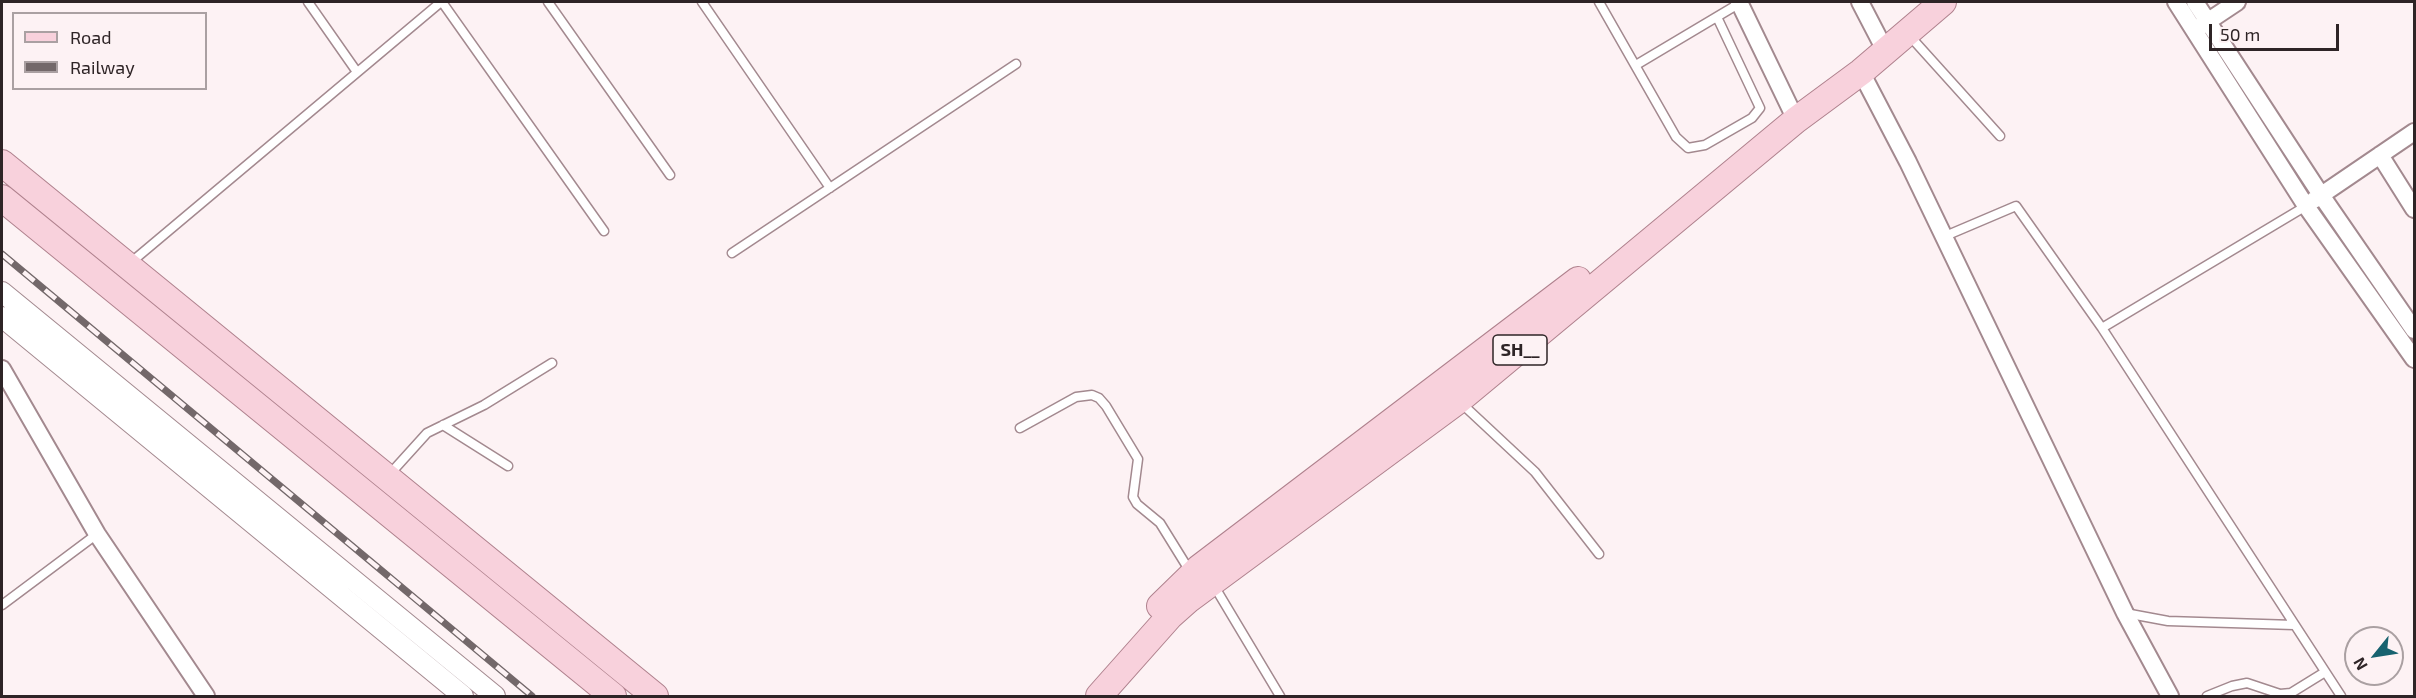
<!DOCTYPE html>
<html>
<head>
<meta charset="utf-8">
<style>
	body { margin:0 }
	#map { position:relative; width:2416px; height:698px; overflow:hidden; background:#fdf2f4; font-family:"Exo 2",sans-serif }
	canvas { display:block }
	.frame { position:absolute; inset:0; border:3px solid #2e2426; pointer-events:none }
	.legend { position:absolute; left:12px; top:12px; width:195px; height:78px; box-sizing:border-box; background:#fdf2f4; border:2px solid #aaa0a2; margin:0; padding:8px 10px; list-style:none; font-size:18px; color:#2e2426 }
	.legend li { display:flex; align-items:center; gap:12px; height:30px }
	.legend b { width:30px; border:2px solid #aaa0a2 }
	.north { position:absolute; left:2344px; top:626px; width:60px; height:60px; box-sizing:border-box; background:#fdf2f4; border:2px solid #aaa0a2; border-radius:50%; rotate:240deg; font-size:16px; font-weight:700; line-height:24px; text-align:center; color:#2e2426 }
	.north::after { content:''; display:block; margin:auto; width:21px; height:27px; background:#17626f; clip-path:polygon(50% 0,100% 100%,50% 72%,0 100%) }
	.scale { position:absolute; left:2209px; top:24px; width:130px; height:27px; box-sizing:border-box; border:3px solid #2e2426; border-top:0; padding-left:8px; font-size:18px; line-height:21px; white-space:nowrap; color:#2e2426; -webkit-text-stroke:4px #fdf2f4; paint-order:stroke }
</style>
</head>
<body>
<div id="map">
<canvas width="2416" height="698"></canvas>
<div class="frame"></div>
<ul class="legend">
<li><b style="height:8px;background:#f8d1dc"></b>Road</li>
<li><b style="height:8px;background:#73686a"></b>Railway</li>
</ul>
<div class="north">N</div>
<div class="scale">50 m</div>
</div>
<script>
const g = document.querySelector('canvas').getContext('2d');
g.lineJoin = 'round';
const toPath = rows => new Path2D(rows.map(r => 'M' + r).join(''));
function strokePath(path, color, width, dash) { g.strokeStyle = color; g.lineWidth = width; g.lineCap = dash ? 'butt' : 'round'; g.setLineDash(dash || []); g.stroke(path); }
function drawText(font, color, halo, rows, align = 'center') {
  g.font = font + ' "Exo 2",sans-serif'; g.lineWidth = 5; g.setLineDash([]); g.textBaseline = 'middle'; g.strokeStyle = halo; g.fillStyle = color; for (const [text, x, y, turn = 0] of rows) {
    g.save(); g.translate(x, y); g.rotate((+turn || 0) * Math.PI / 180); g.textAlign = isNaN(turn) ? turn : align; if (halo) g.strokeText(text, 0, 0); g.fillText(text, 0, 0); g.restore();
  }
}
const service = toPath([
	[308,2,357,72],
	[442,2,604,231],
	[548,2,670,175],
	[702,2,830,188],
	[1599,2,1676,137,1688,148,1705,145,1752,118,1760,108,1717,17],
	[1908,34,2000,136],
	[1636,65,1740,3],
	[1943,237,2016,206,2102,328,2341,696],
	[732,253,1016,64],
	[129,264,441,2],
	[2102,328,2306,206],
	[1460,402,1535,472,1599,554],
	[443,425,508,466],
	[1020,428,1076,397,1092,395,1099,398,1106,406,1138,459,1133,497,1137,504,1160,523,1191,573],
	[389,475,427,433,484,405,552,363],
	[1213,584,1280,696],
	[2,605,97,534],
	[2125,613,2168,621,2294,625],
	[2207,696,2232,686,2247,683,2280,694,2291,693,2325,672]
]);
const minor = toPath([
	[1739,2,1796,120],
	[1860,2,1886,52],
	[2176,2,2306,206,2414,359],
	[2195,2,2321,195,2414,330],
	[2201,26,2237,2],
	[1861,72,1908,162,2125,613,2170,696],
	[2380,155,2414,209],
	[2314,200,2414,132],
	[2,369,97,534,206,696]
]);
const tertiary = toPath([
	[2,292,495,696],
	[2,317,463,696]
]);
const primary = toPath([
	[2,163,655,696],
	[2,198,613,696],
	[1160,606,1199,568,1578,280],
	[1099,696,1170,616,1188,600,1459,400,1796,120,1861,72,1943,2]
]);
strokePath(service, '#a3898f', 11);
strokePath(minor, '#a3898f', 20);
strokePath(tertiary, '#a3898f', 22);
strokePath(primary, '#af818d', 28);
strokePath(service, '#fff', 8);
strokePath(minor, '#fff', 16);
strokePath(tertiary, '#fff', 20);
strokePath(primary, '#f8d1dc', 26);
const rail = toPath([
	[2,254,532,696]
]);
strokePath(rail, '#73686a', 7);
strokePath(rail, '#fdf2f4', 4.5, [14]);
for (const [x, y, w] of [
	[1520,350,54]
]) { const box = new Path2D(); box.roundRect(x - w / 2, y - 15, w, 30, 4.5); g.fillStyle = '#fdf2f4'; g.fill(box); strokePath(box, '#2e2426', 1.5); }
drawText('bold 18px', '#2e2426', null, [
	["SH__",1520,350]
]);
</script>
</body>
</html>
